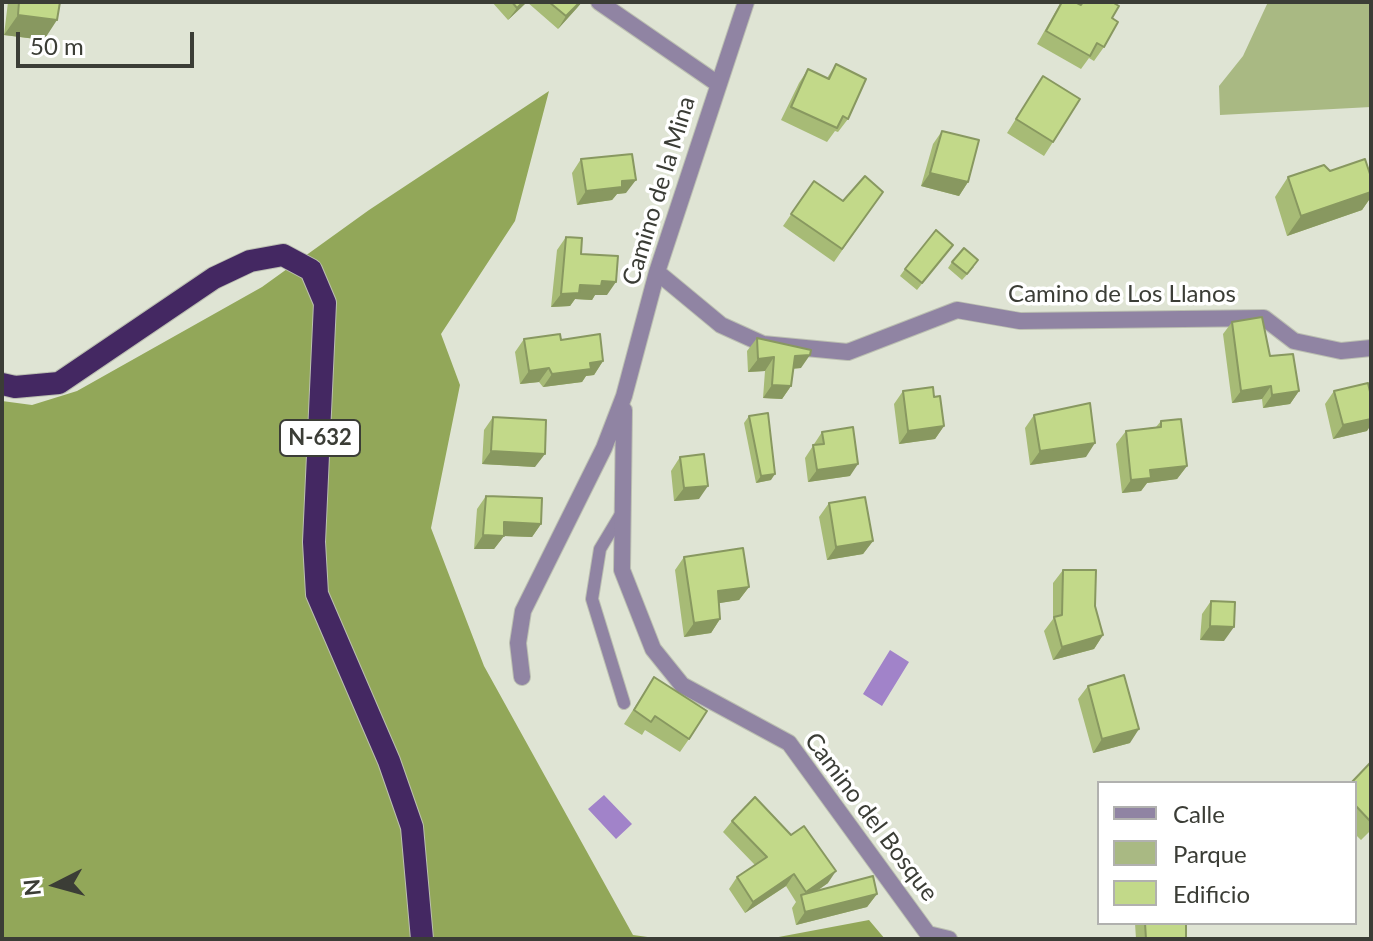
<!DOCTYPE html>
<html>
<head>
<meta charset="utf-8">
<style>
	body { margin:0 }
	#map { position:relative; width:1373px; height:941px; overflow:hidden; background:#dfe4d4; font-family:Lato,sans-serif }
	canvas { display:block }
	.frame { position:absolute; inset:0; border:4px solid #3b3d36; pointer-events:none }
	.legend { position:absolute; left:1097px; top:781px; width:260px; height:144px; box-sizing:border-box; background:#fff; border:2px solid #b1b1af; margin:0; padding:10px 14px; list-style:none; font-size:24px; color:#3b3d36 }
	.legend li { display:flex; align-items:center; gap:16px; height:40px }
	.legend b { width:40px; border:2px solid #b1b1af }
	.north { position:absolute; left:16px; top:845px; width:80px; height:80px; -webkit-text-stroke:6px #fff; paint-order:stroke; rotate:264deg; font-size:22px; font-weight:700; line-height:32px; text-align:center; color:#3b3d36 }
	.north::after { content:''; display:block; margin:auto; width:28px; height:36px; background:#3b3d36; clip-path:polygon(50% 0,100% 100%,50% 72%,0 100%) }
	.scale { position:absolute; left:16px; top:32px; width:178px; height:36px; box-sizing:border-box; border:4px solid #3b3d36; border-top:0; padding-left:10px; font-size:24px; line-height:28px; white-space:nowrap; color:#3b3d36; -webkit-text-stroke:6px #fff; paint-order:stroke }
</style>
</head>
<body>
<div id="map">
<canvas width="1373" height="941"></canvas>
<div class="frame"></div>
<ul class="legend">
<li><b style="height:10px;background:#9084a3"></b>Calle</li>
<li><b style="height:22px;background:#a9b983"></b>Parque</li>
<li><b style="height:22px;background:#c2d989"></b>Edificio</li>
</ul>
<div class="north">N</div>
<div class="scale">50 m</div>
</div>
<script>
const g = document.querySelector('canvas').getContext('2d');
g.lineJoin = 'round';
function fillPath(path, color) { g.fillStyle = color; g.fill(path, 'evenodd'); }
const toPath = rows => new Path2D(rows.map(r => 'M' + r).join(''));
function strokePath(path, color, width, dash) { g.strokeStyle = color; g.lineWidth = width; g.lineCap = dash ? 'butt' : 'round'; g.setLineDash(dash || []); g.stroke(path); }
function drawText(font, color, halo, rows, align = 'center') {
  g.font = font + ' Lato,sans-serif'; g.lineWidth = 7; g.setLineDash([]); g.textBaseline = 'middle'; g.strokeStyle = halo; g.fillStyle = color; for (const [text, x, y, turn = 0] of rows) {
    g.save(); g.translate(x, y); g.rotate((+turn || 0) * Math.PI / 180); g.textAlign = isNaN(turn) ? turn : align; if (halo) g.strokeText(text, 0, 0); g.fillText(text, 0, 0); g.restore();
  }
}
fillPath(toPath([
	[1268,2,1371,2,1371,107,1220,115,1219,86,1243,56]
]), '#a9b983');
fillPath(toPath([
	[549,91,515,221,441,334,460,385,431,528,484,666,633,935,662,939,2,939,2,401,32,405,77,391,262,287,369,210],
	[869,920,885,939,768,939]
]), '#92a759');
fillPath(toPath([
	[890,650,909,662,882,706,863,694],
	[604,795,632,824,616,839,588,809]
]), '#a183c9');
const service = toPath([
	[621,514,600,549,592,599,624,703]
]);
const minor = toPath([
	[599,2,718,84],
	[657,272,721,325,763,344,848,352,957,310,1020,321,1264,318,1294,341,1341,351,1371,348],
	[624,410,622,570,653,649,682,685,789,743,928,934,949,939],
	[522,677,518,643,523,611,604,448,624,396,657,272,746,2]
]);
const trunk = toPath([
	[2,384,15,387,59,383,214,278,250,261,283,255,311,270,325,303,314,542,317,594,389,761,412,827,422,939]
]);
strokePath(service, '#bbbfb1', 14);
strokePath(minor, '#bbbfb1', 18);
strokePath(trunk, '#bbbfb1', 24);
strokePath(service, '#9084a3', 12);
strokePath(minor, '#9084a3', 16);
strokePath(trunk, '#442862', 22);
fillPath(toPath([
	[8,2,60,2,44,40,4,35],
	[492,2,582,2,558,29,527,2,508,20],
	[1061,2,1075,2,1080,4,1081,2,1112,2,1112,18,1104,47,1094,61,1089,58,1081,69,1037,44],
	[836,64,848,119,838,132,835,131,827,142,781,120,799,83,808,69,827,78],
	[1043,76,1053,142,1044,156,1007,133],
	[942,131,968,182,959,196,921,186,933,144],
	[581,159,626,193,617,194,612,200,577,205,572,173],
	[1330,171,1371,177,1371,197,1362,210,1287,236,1275,197,1288,177],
	[814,181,843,201,883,192,834,262,783,226],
	[566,237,581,254,607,295,595,295,592,300,575,299,570,306,551,307,557,250],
	[953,245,917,290,900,276,905,269],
	[952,262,974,267,962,280,948,268],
	[1232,322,1270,356,1299,391,1290,404,1263,408,1262,399,1232,403,1223,334],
	[757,338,801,368,793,369,791,386,782,399,763,398,765,371,748,372,747,351],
	[524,339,561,340,603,361,594,375,586,376,582,382,543,387,539,382,520,384,515,352],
	[903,391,934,397,944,426,935,439,899,444,894,404],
	[1334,391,1367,431,1333,439,1325,404],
	[1034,415,1086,457,1030,465,1025,428],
	[749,416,771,480,756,483,744,423],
	[493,417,535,467,482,464,484,430],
	[1161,421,1187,466,1177,479,1147,483,1141,491,1122,493,1116,444,1126,431,1156,427],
	[822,432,850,476,808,482,805,458],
	[680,457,699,499,674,501,671,471],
	[486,496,541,524,532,537,504,536,494,549,474,549,477,509],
	[829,503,873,541,863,554,827,560,819,517],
	[684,557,749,587,739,600,719,603,720,619,711,633,684,637,675,570],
	[1063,570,1095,606,1103,635,1094,649,1053,660,1044,631,1053,619,1053,583],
	[1211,601,1224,641,1200,640,1202,614],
	[654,677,689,739,680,752,645,730,642,735,624,724],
	[1088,686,1130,743,1093,753,1078,699],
	[1371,762,1371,830,1361,840,1355,834,1355,783],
	[732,821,828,883,817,891,877,894,867,907,796,925,792,908,796,902,786,886,745,913,729,889,737,877,755,865,723,832],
	[1135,923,1186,923,1186,939,1136,939]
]), '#a7bb76');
fillPath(toPath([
	[523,2,527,2,508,20,517,8],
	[580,2,582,2,577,8,558,29,566,16],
	[18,15,57,20,44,40,4,35],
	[930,173,968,182,959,196,921,186],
	[636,180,626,193,617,194,612,200,577,205,586,191,622,181],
	[1371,192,1371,197,1362,210,1287,236,1301,216],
	[602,281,616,282,607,295,595,295,592,300,575,299,570,306,551,307,561,294,580,285],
	[810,355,801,368,785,369,795,356],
	[774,357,765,371,748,372,758,359],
	[603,361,594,375,586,376,582,382,543,387,552,374,590,363],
	[549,368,539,382,520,384,529,371],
	[772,385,791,386,782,399,763,398],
	[1271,386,1262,399,1232,403,1241,391],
	[1299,391,1290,404,1263,408,1272,395],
	[1371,419,1371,425,1367,431,1333,439,1343,425],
	[944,426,935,439,899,444,908,431],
	[1095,443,1086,457,1030,465,1040,451],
	[491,451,545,454,535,467,482,464],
	[858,464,850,476,808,482,817,470],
	[1187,466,1177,479,1147,483,1141,491,1122,493,1131,480,1150,470],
	[775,474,771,480,756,483,761,476],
	[708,486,699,499,674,501,684,488],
	[504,522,541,524,532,537,504,536,494,549,474,549,483,535],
	[873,541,863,554,827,560,836,547],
	[749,587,739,600,708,605,718,591],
	[720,619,711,633,684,637,694,623],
	[1210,626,1234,627,1224,641,1200,640],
	[1103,635,1094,649,1053,660,1062,647],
	[1139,729,1130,743,1093,753,1102,739],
	[836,871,828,883,802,901,802,898,806,892],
	[794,874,786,886,745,913,753,902],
	[877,894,867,907,796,925,805,912]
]), '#889860');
const building = toPath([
	[19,2,60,2,57,20,18,15,19,2],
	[512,2,523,2,517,8,512,2],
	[549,2,580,2,566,16,549,2],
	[1062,2,1075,2,1081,5,1083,2,1112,2,1119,6,1112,18,1118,22,1104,47,1097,43,1090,56,1046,31,1062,2],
	[836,64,866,79,848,119,843,116,837,128,791,107,808,69,829,79,836,64],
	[1043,76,1080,99,1053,142,1016,119,1043,76],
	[942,131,979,140,968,182,930,173,942,131],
	[632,154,636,180,622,181,622,187,586,191,581,159,632,154],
	[1365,159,1371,177,1371,192,1301,216,1288,177,1324,165,1330,171,1365,159],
	[865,176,883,192,842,249,791,214,814,181,843,201,865,176],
	[936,230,953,245,922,283,905,269,936,230],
	[566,237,582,238,581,254,618,256,616,282,602,281,601,286,580,285,579,293,561,294,566,237],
	[964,248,978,260,967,274,952,262,964,248],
	[1262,317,1270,356,1293,354,1299,391,1272,395,1271,386,1241,391,1232,322,1262,317],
	[560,334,561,340,600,334,603,361,590,363,591,369,552,374,549,368,529,371,524,339,560,334],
	[757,338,811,350,810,355,795,356,791,386,772,385,774,357,758,359,757,338],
	[1368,383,1371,396,1371,419,1343,425,1334,391,1368,383],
	[933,387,934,397,940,396,944,426,908,431,903,391,933,387],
	[1090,403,1095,443,1040,451,1034,415,1090,403],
	[768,413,775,474,761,476,749,416,768,413],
	[493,417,546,420,545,454,491,451,493,417],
	[1181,419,1187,466,1150,470,1151,478,1131,480,1126,431,1161,427,1161,421,1181,419],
	[853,427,858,464,817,470,813,445,824,444,822,432,853,427],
	[704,454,708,486,684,488,680,457,704,454],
	[486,496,542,498,541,524,504,522,504,536,483,535,486,496],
	[865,497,873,541,836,547,829,503,865,497],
	[743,548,749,587,718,591,720,619,694,623,684,557,743,548],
	[1063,570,1096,570,1095,606,1103,635,1062,647,1054,617,1062,615,1063,570],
	[1211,601,1235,602,1234,627,1210,626,1211,601],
	[1124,675,1139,729,1102,739,1088,686,1124,675],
	[654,677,707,711,689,739,655,716,651,722,634,710,654,677],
	[1371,762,1371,822,1355,805,1355,783,1351,783,1371,762],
	[755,797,791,835,804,826,836,871,806,892,794,874,753,902,737,877,767,857,732,821,755,797],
	[873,876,877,894,805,912,801,895,873,876],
	[1145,923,1186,923,1186,939,1146,939,1145,923]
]);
fillPath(building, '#c2d989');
strokePath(building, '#889860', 2);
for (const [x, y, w] of [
	[320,438,80]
]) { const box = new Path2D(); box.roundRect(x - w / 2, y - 18, w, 36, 6); g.fillStyle = '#fff'; g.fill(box); strokePath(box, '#3b3d36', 2); }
drawText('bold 22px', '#3b3d36', null, [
	["N-632",320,438]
]);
drawText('24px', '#3b3d36', '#fff', [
	["Camino de la Mina",659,191,-73],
	["Camino de Los Llanos",1122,294],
	["Camino del Bosque",871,817,53]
]);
</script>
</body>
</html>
